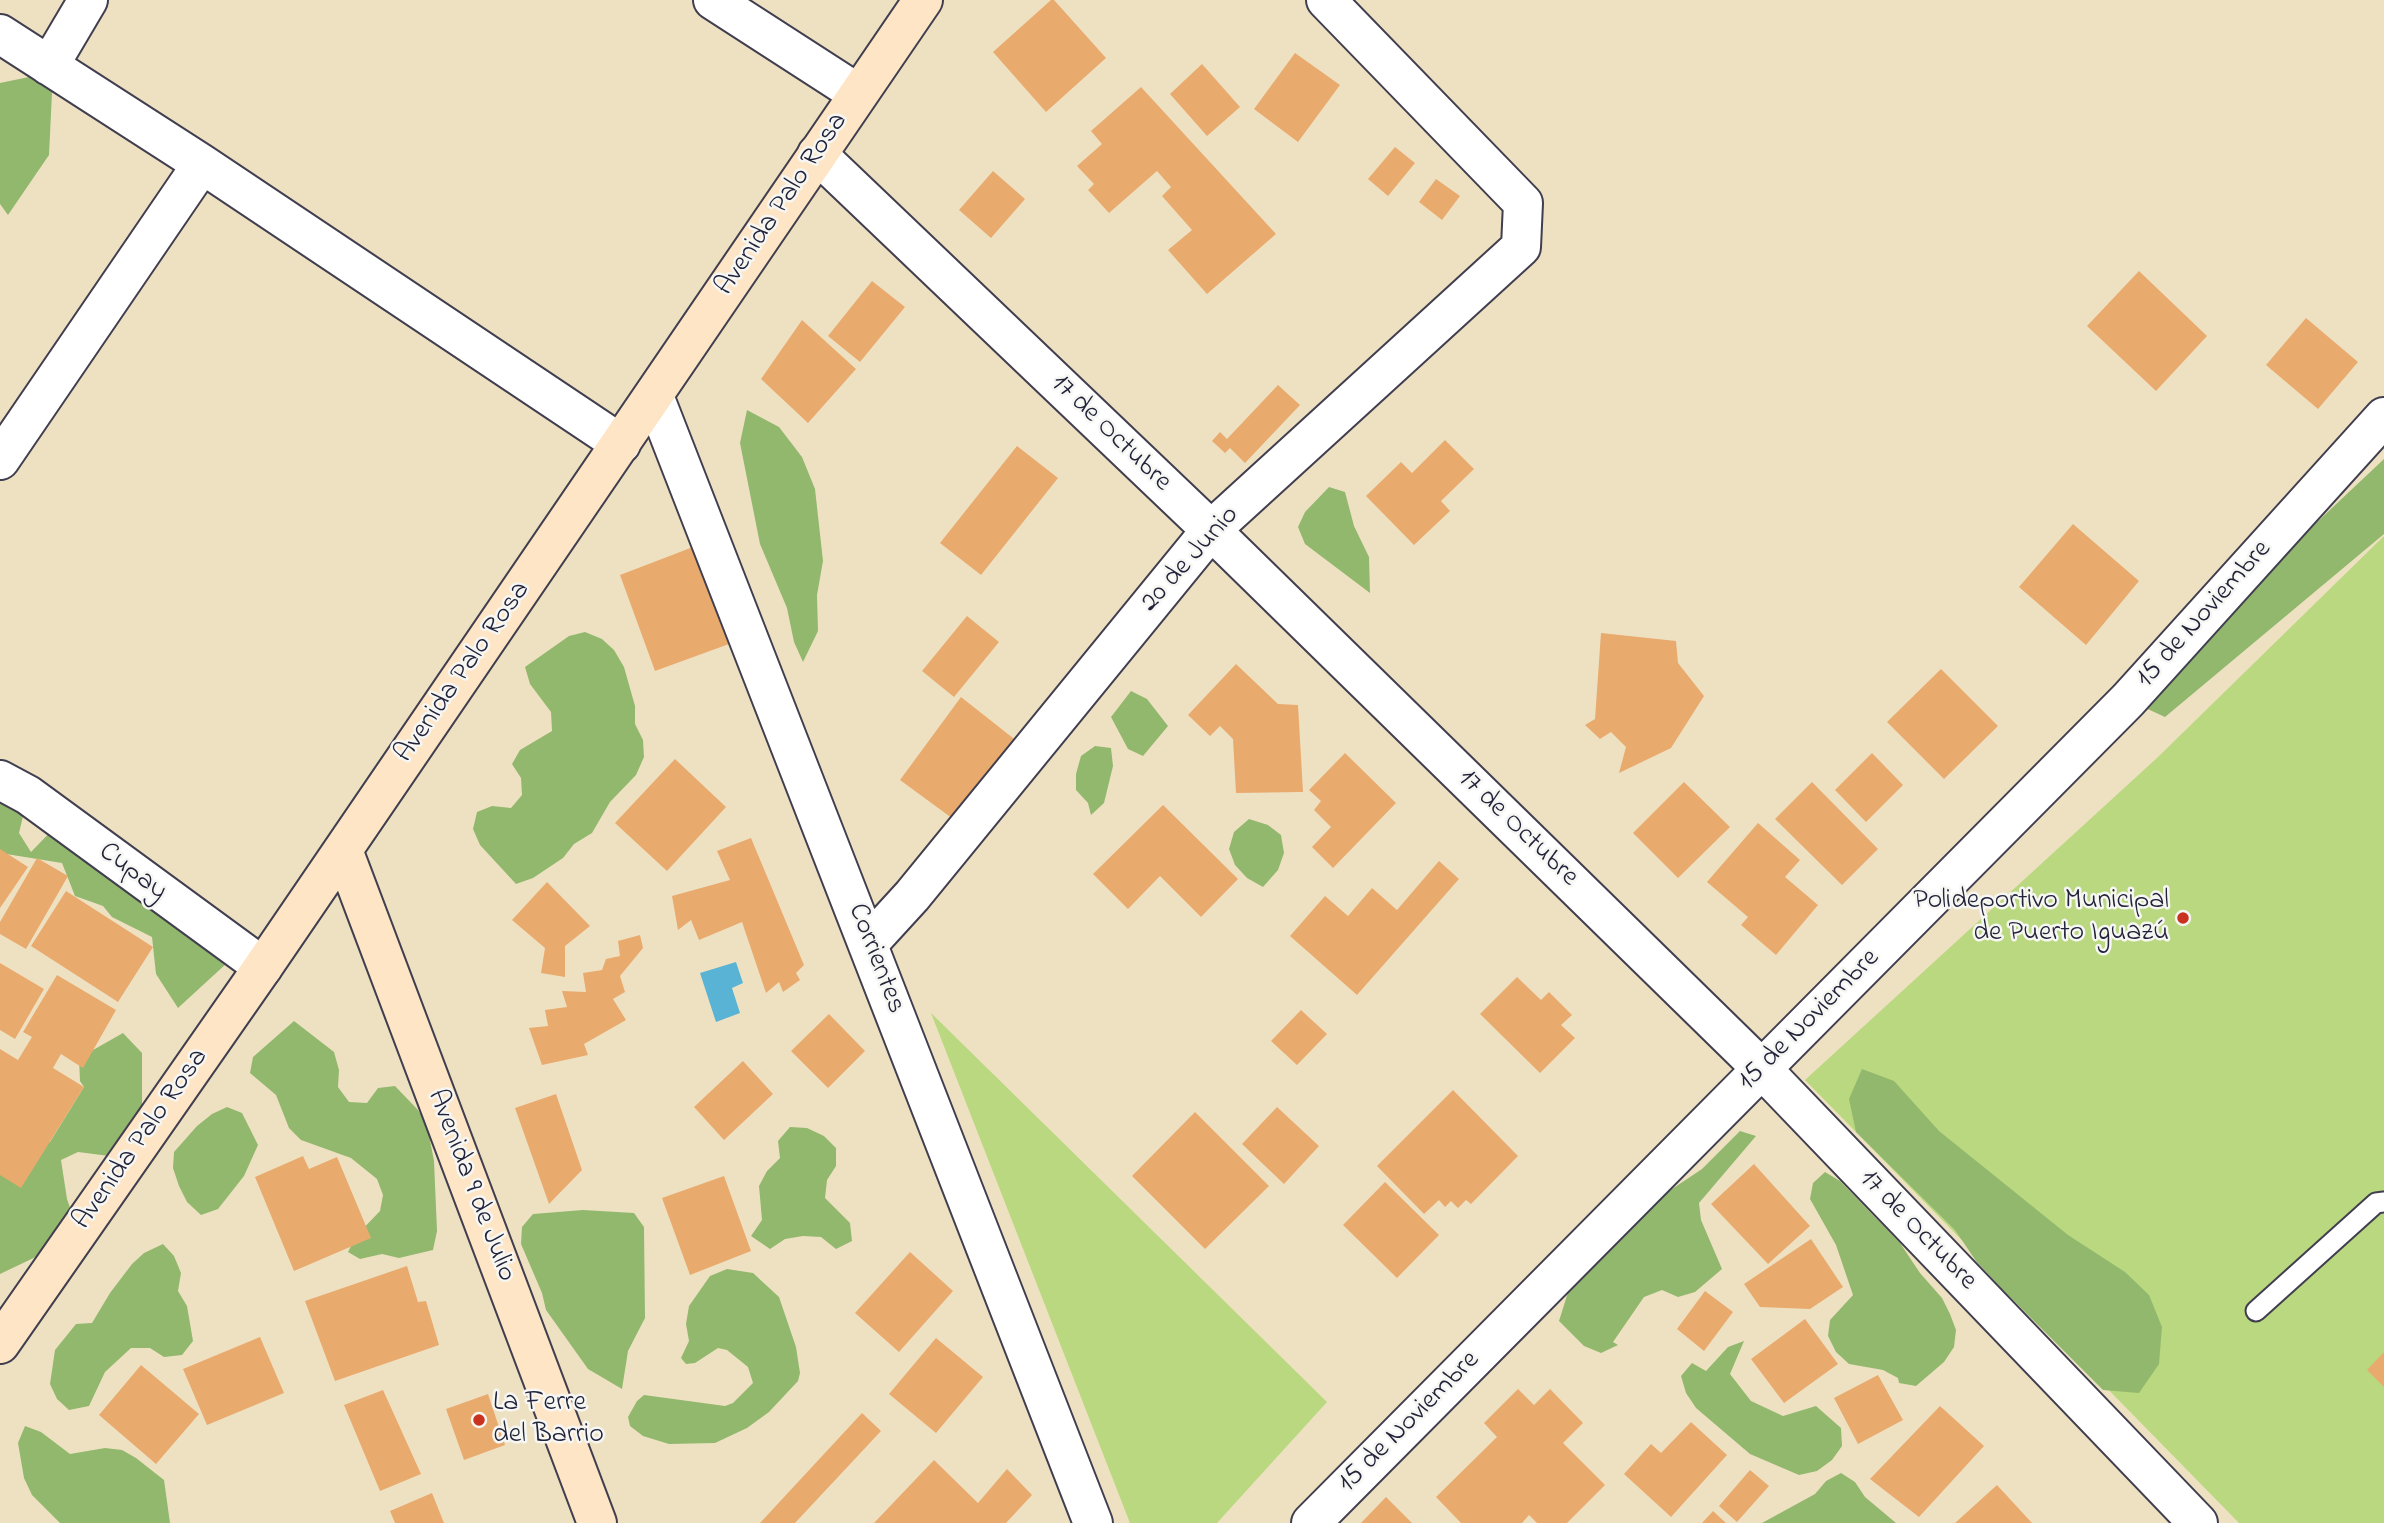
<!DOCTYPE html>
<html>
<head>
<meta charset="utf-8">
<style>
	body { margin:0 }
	canvas { display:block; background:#eee1c2 }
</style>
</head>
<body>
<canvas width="2384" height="1523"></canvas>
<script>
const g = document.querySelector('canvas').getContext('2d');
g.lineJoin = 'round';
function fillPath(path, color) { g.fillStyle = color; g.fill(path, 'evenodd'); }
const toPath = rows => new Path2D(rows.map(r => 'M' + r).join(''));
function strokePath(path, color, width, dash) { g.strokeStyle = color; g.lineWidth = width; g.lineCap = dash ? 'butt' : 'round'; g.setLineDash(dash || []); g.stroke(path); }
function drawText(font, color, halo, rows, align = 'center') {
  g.font = font + ' "Indie Flower",sans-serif'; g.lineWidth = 5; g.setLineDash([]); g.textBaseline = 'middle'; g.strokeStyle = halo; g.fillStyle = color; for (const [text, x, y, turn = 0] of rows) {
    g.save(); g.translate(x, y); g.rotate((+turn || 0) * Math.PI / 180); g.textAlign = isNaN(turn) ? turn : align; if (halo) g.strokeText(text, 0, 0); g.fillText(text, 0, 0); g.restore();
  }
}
fillPath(toPath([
	[2384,536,2384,1523,2239,1523,1805,1080,2158,757],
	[931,1013,1327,1402,1217,1523,1130,1523]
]), '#b9d87f');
fillPath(toPath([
	[53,72,49,155,8,215,0,204,0,83],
	[747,410,779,427,802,457,815,489,823,561,817,595,818,631,803,662,794,642,787,608,760,544,740,443],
	[2384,459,2384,534,2165,717,2128,700],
	[1329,487,1345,492,1354,526,1369,557,1370,593,1305,544,1298,527,1305,512],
	[585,632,602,639,614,650,624,667,635,706,635,724,643,740,644,757,636,775,610,802,592,833,574,844,563,858,533,878,516,884,480,845,473,829,477,812,492,806,511,808,522,795,521,778,512,764,520,750,552,731,551,712,530,684,525,667,569,636],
	[1131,691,1147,699,1168,726,1143,756,1128,749,1111,717],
	[1095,746,1111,748,1113,766,1104,803,1091,815,1088,803,1076,790,1076,774,1081,756],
	[28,795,19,833,31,852,58,824,239,952,178,1008,156,974,152,937,112,917,103,906,75,896,62,863,0,853,0,803],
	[1249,819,1268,825,1281,835,1284,853,1278,870,1263,887,1247,878,1235,865,1229,849,1234,832],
	[294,1021,334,1052,339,1070,338,1087,349,1102,367,1103,378,1088,395,1086,418,1110,427,1125,434,1161,437,1231,433,1250,399,1258,382,1254,360,1259,348,1252,356,1236,380,1211,383,1195,377,1179,351,1158,301,1140,289,1128,276,1095,250,1073,253,1057],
	[123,1033,142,1053,142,1125,125,1158,78,1152,61,1160,67,1199,76,1225,44,1253,0,1274,0,1171,33,1148,50,1142,84,1087,80,1081,79,1058],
	[1862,1069,1894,1081,1939,1131,2068,1235,2125,1272,2149,1295,2162,1327,2159,1364,2139,1393,2103,1390,1999,1286,1976,1261,1955,1230,1856,1132,1849,1099],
	[227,1107,242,1113,258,1145,244,1176,218,1209,201,1215,187,1202,179,1186,173,1168,174,1152,197,1126,212,1114],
	[790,1127,807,1128,824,1136,836,1148,836,1166,827,1180,825,1198,850,1223,852,1241,836,1249,821,1237,803,1236,785,1239,770,1249,751,1236,762,1220,759,1186,767,1171,780,1158,778,1141],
	[1740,1131,1756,1136,1699,1203,1701,1220,1722,1269,1695,1292,1678,1297,1662,1290,1644,1297,1613,1342,1618,1345,1601,1353,1584,1346,1559,1321,1575,1270,1657,1199,1702,1169],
	[1825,1172,1840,1181,1900,1243,1920,1273,1942,1298,1950,1314,1956,1330,1954,1347,1944,1362,1916,1386,1899,1383,1898,1378,1883,1370,1849,1364,1836,1352,1828,1336,1830,1320,1853,1295,1836,1245,1810,1199,1813,1183],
	[583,1210,634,1213,644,1227,645,1318,628,1351,622,1389,588,1369,546,1310,542,1293,521,1244,522,1227,533,1214],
	[163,1244,174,1256,181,1273,178,1291,187,1306,193,1341,182,1355,164,1357,150,1348,131,1348,105,1372,89,1406,69,1410,57,1399,50,1384,55,1350,76,1324,92,1323,110,1293,132,1264,144,1253],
	[727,1269,753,1273,779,1297,796,1347,800,1373,798,1381,769,1412,747,1428,715,1443,669,1444,643,1436,630,1426,628,1417,637,1401,644,1395,725,1406,733,1403,753,1383,748,1367,727,1350,718,1348,695,1363,686,1364,681,1358,689,1341,686,1324,689,1306,710,1276],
	[1744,1341,1730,1374,1751,1401,1783,1416,1816,1406,1841,1428,1842,1446,1832,1460,1817,1471,1799,1475,1750,1454,1696,1408,1686,1393,1681,1376,1692,1363,1706,1371,1728,1347],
	[25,1426,41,1432,70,1454,105,1448,122,1450,136,1458,164,1480,170,1523,60,1523,32,1495,24,1478,18,1443],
	[1841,1473,1855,1482,1865,1497,1896,1523,1762,1523,1815,1494,1826,1481]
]), '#92b86e');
fillPath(toPath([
	[736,962,743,983,732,988,740,1013,716,1022,700,973]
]), '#58b3d5');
fillPath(toPath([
	[1051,0,1054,0,1106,58,1046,112,993,52],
	[1295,53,1340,85,1298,142,1254,109],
	[1202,64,1240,107,1207,136,1170,94],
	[1141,87,1276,234,1207,294,1168,250,1192,230,1162,196,1171,187,1157,171,1109,213,1088,190,1094,184,1077,166,1102,144,1091,131],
	[1395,147,1415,163,1388,196,1368,179],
	[993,171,1025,199,991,238,959,210],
	[1436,179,1460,196,1442,220,1419,202],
	[2139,271,2207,336,2156,391,2087,326],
	[872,281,905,307,860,362,828,336],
	[2306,318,2358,362,2318,409,2266,365],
	[802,320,856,369,808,423,761,379],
	[1278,385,1300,405,1245,463,1230,448,1225,453,1212,441,1220,432,1227,439],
	[1445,440,1474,469,1441,501,1450,511,1414,545,1366,496,1401,462,1412,473],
	[1017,446,1058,478,981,575,940,543],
	[2073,524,2139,581,2086,645,2019,587],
	[693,547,729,644,655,671,620,575],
	[967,616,999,642,954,697,922,671],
	[1601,633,1676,641,1678,663,1704,696,1671,748,1619,773,1626,747,1611,732,1600,739,1585,725,1595,719],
	[1236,664,1278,704,1298,705,1303,792,1236,793,1233,739,1220,726,1210,736,1188,715],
	[1941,669,1998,726,1944,779,1887,722],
	[961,697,1018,742,960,824,900,780],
	[1345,753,1396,803,1333,868,1312,847,1331,827,1314,810,1321,801,1309,790],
	[1872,753,1903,785,1866,822,1835,790],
	[675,759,726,807,667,871,615,823],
	[1684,782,1730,827,1678,878,1633,833],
	[1812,782,1878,849,1842,885,1775,819],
	[1163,805,1238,879,1201,917,1160,876,1128,909,1093,874],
	[1758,823,1800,860,1785,877,1818,905,1776,955,1741,925,1748,917,1707,882],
	[751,838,804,965,796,973,800,980,783,992,779,982,766,993,742,922,699,940,691,920,678,930,672,896,730,880,717,851],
	[0,849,28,867,0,908],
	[37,858,68,876,26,949,0,934,0,922],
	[1439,861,1459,879,1357,995,1290,936,1325,896,1348,916,1372,888,1397,910],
	[547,882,590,926,565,946,565,977,541,973,545,948,512,920],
	[66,891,153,947,118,1002,31,946],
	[640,935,643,948,620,976,625,992,613,999,626,1020,584,1044,588,1055,542,1065,529,1028,548,1026,545,1010,567,1007,562,991,586,992,583,973,602,970,606,959,620,956,618,941],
	[0,963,44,989,15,1039,0,1030],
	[57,975,116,1010,83,1068,61,1054,53,1068,84,1087,21,1188,0,1175,0,1049,18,1060,32,1037,23,1032],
	[1517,977,1541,1000,1549,992,1572,1015,1561,1025,1575,1038,1540,1073,1480,1014],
	[1301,1010,1327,1034,1297,1065,1271,1041],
	[829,1014,865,1051,828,1088,791,1051],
	[743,1061,773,1094,724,1140,694,1107],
	[1453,1090,1518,1156,1471,1204,1466,1200,1458,1208,1451,1201,1445,1207,1439,1200,1424,1214,1377,1166],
	[556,1094,582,1170,549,1204,515,1108],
	[1277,1107,1319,1146,1284,1184,1242,1144],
	[1195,1112,1269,1186,1205,1249,1132,1176],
	[303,1156,309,1169,337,1157,371,1238,294,1271,255,1177],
	[1754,1164,1810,1226,1768,1264,1711,1204],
	[724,1176,751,1251,690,1275,662,1198],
	[1385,1182,1439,1235,1397,1278,1343,1225],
	[1811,1239,1843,1287,1810,1309,1760,1307,1744,1284],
	[910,1252,953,1291,899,1352,855,1313],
	[407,1266,418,1302,426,1301,439,1345,335,1381,305,1301],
	[1705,1291,1733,1312,1704,1351,1677,1329],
	[1805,1319,1838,1364,1784,1403,1751,1359],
	[260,1337,284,1393,207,1425,183,1369],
	[936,1338,983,1377,936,1433,889,1394],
	[2384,1352,2384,1387,2367,1370],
	[141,1365,199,1414,156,1464,99,1415],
	[1878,1375,1903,1420,1858,1444,1834,1398],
	[1518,1389,1534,1405,1550,1389,1583,1423,1563,1443,1605,1485,1567,1523,1537,1523,1529,1515,1522,1523,1461,1523,1436,1497,1497,1437,1484,1423],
	[383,1390,421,1474,380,1491,344,1405],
	[488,1394,505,1445,464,1460,446,1409],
	[1940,1406,1984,1446,1919,1517,1870,1479],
	[862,1413,881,1431,795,1523,760,1523],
	[1691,1422,1727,1455,1671,1517,1624,1474,1651,1444,1661,1453],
	[934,1460,978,1503,1007,1469,1032,1495,1006,1523,874,1523],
	[1750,1470,1769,1486,1737,1522,1719,1506],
	[1997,1485,2032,1523,1955,1523],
	[432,1493,444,1523,395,1523,390,1511],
	[1386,1497,1412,1523,1361,1523],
	[1713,1511,1726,1523,1702,1523]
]), '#e9aa6e');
const service = toPath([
	[2256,1311,2376,1203,2384,1202]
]);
const minor = toPath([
	[713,0,857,93],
	[0,34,202,164,621,444],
	[49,66,88,0],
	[817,154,1211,530,1762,1069,2198,1523],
	[654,396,1093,1523],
	[0,460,202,164],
	[0,780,28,795,263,967],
	[869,943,912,896,1211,530,1521,247,1523,203,1326,0],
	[1311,1523,2128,700,2384,417]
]);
const secondary = toPath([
	[343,850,597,1523],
	[0,1344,263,967,923,0]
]);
strokePath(service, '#413f4f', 23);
strokePath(minor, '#413f4f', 42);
strokePath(secondary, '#413f4f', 42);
strokePath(service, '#fff', 19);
strokePath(minor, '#fff', 38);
strokePath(secondary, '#fde5c5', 38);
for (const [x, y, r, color] of [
	[2183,918,7,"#c8321e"],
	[479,1420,7,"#c8321e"]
]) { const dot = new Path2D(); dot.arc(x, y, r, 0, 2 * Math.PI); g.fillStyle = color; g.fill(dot); strokePath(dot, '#f6f6f2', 2.5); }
drawText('28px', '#22223b', '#f6f6f2', [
	["Avenida Palo Rosa",783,205,-56],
	["17 de Octubre",1110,434,44],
	["20 de Junio",1191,560,-48],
	["15 de Noviembre",2205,615,-48],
	["Avenida Palo Rosa",464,673,-55],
	["17 de Octubre",1517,829,44],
	["Cupay",132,873,37],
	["Corrientes",875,959,69],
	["15 de Noviembre",1810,1021,-45],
	["Avenida Palo Rosa",142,1140,-55],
	["Avenida 9 de Julio",470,1186,69],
	["17 de Octubre",1917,1231,46],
	["15 de Noviembre",1410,1423,-45]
]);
drawText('28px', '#22223b', '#f6f6f2', [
	["Polideportivo Municipal",2169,902],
	["de Puerto Iguazú",2169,934],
	["La Ferre",493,1404,"left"],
	["del Barrio",493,1436,"left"]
], 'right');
</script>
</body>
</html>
